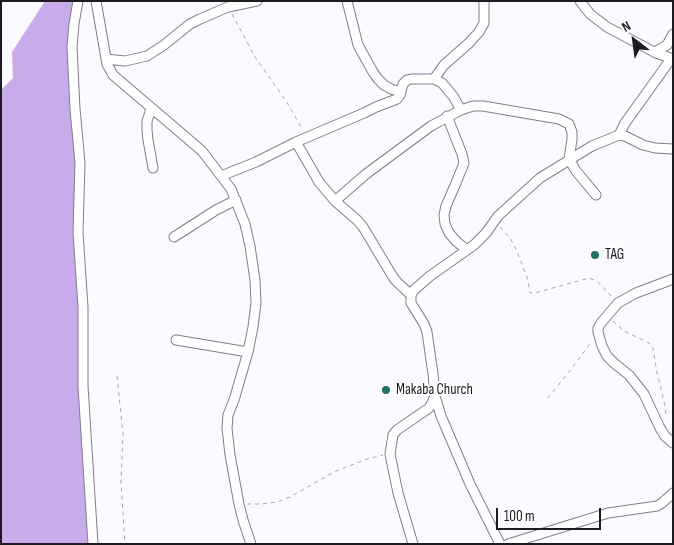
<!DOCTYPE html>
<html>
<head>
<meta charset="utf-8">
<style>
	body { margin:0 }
	#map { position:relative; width:674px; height:545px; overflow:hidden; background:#fbfafe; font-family:"Sofia Sans Condensed",sans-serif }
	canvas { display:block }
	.frame { position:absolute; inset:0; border:2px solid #1e1a22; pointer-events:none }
	.north { position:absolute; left:609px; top:15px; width:50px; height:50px; -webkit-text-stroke:4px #fff; paint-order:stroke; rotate:330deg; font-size:14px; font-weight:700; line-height:20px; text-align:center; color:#1e1a22 }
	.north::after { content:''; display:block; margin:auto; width:18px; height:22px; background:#1e1a22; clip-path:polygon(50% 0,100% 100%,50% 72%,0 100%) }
	.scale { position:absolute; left:496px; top:508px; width:105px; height:22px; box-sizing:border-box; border:2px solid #1e1a22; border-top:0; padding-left:6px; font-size:15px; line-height:18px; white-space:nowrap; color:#1e1a22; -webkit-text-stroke:4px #fff; paint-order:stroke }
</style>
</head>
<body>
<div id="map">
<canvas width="674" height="545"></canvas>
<div class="frame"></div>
<div class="north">N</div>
<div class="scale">100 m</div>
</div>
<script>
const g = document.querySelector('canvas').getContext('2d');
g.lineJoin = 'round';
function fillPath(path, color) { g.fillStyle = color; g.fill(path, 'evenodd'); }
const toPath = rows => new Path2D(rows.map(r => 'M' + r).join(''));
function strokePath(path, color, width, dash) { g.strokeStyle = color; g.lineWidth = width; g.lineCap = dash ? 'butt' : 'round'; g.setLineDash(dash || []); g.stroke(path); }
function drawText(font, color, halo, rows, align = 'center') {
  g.font = font + ' "Sofia Sans Condensed",sans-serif'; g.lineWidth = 4; g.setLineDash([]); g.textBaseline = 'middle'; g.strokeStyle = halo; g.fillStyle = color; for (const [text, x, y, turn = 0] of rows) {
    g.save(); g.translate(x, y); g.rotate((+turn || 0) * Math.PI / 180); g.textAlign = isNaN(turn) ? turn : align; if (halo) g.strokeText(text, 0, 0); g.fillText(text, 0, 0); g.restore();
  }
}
fillPath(toPath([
	[45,1,74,1,80,307,89,544,1,544,1,90,13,78,12,52]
]), '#c7abeb');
const minor = toPath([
	[78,1,74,24,72,47,75,109,80,163,78,232,83,307,83,386,93,544],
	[96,1,107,64,113,75,202,151,231,189,245,224,250,246,255,280,256,303,253,327,248,352,234,400,228,415,227,428,230,455,239,504,243,520,251,544],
	[347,1,358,45,373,72,378,79,384,85,391,89,401,92],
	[580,1,590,14,607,27,656,53,673,59],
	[655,52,667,45,673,34],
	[106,59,125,61,147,56,164,45,190,24,200,19,228,7,257,1],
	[434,79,444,65,469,43,479,32,484,23,484,1],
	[151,109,147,121,147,130,148,140,153,168],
	[447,116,462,154,464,163,456,183,446,206,444,215,445,224,449,233,457,242,467,250],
	[619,135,625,123,671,59],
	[296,142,319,182,335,201,357,220,363,227,393,277,397,282,411,295],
	[221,176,256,162,296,142,364,113,376,107,397,99,400,95,403,84,407,80,411,79,434,79,442,83,453,96,461,110],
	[335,201,366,174,431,126,461,110,473,106,483,106,559,119,569,124,572,132,572,140,569,159,576,171,596,195],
	[174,237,216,210,236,200],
	[673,279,636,293,618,303,601,323,598,328,598,332,602,346,607,356,614,363,629,375,644,394,660,428,665,436,673,443],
	[176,340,248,352],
	[435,396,441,416,470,484,500,544],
	[413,544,398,493,390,454,393,435,397,430,429,408,432,403,435,396,433,374,427,332,424,324,411,303,411,295,414,290,430,276,474,245,486,233,498,216,540,178,592,146,619,135,625,136,643,145,655,148,673,149],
	[508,544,608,513,657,506,662,503,673,493]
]);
strokePath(minor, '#847b8f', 11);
strokePath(toPath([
	[232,14,255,57,286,101,303,130],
	[500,227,510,238,516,249,528,280,530,293,535,293,589,278,597,281,612,297],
	[613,321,624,331,649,343,653,348,657,373,664,401,666,410,664,418],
	[117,376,123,434,121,482,125,544],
	[548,398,572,368,592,341],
	[247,504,261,504,277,502,290,497,334,472,367,459,383,455]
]), '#a9a7ad', 1, [4, 4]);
strokePath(minor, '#fff', 9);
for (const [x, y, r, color] of [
	[595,255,5,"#286f66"],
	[386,390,5,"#286f66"]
]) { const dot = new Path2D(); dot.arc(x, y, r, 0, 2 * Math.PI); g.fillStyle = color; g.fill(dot); strokePath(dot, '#fff', 2); }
drawText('15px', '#1e1a22', '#fff', [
	["TAG",605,255],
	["Makaba Church",396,390]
], 'left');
</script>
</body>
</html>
